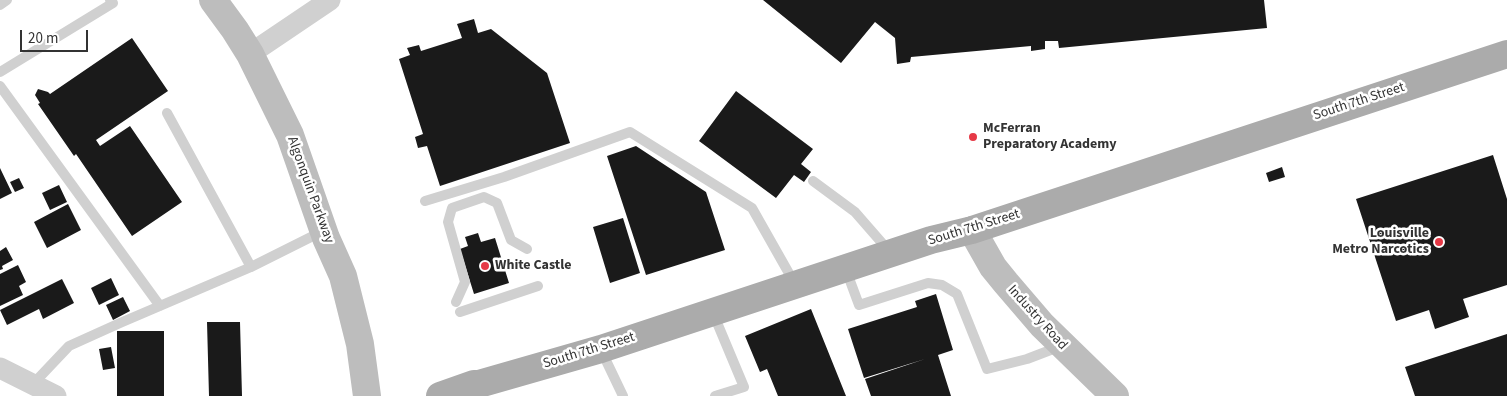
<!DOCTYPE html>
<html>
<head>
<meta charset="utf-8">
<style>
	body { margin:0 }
	#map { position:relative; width:1507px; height:396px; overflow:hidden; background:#fff; font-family:"Source Sans 3",sans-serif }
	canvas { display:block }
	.scale { position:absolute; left:20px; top:30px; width:68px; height:22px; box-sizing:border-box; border:2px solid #333; border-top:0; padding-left:6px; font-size:15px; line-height:18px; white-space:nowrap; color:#333; -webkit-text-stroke:4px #fff; paint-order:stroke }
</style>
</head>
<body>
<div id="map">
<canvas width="1507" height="396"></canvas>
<div class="scale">20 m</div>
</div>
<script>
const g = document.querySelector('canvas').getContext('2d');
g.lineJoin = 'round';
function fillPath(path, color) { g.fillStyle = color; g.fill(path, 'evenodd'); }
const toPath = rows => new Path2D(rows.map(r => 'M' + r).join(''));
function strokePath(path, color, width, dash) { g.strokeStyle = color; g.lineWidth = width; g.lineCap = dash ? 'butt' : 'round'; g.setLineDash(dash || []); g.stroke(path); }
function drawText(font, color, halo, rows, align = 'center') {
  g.font = font + ' "Source Sans 3",sans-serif'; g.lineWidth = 5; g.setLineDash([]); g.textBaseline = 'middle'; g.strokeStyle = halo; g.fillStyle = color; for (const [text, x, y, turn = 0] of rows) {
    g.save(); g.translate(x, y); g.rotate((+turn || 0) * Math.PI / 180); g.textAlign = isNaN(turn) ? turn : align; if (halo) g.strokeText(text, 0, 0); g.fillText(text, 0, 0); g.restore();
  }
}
fillPath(toPath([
	[763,0,1264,0,1267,28,1059,48,1058,41,1045,41,1045,49,1031,51,1031,46,911,57,910,62,897,64,895,38,875,22,841,63],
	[474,19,478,33,491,29,547,73,570,143,440,186,427,146,418,148,415,137,423,134,399,59,410,55,407,48,419,45,421,51,462,38,457,24],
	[132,38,168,91,96,140,100,146,130,126,182,202,132,236,76,154,74,156,38,104,40,103,35,95,38,89,48,92,50,94],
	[736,91,813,149,801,164,811,172,804,182,794,175,776,198,699,141],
	[636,146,706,192,725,250,646,275,607,156],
	[1493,155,1507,199,1507,285,1463,299,1469,317,1435,329,1429,310,1396,321,1356,199],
	[1282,167,1285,177,1269,182,1266,173],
	[0,168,12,193,0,199],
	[19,178,24,188,15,192,10,182],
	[59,185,67,202,50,210,42,193],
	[68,204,81,230,47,248,34,222],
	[623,218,640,273,610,283,593,227],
	[478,233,481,242,495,238,509,283,474,294,460,249,468,246,465,237],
	[6,247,13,260,2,266,3,269,0,270,0,251],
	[18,265,26,282,19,286,23,295,0,306,0,274],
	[111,278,119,295,99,305,91,288],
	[62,279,74,303,43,319,39,309,7,325,0,310],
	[936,294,953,350,938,355,951,396,871,396,865,379,925,359,864,378,848,329,917,307,915,301],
	[123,297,130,311,113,320,106,305],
	[811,309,846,396,778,396,767,369,760,372,745,336],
	[207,322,240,322,242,396,209,396],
	[117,331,164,331,164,396,117,396],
	[1507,334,1507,396,1415,396,1405,367],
	[111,347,115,368,103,370,99,349]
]), '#1a1a1a');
strokePath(toPath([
	[0,5,7,0],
	[0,72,113,3,110,0],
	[0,86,160,306],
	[167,113,251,267],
	[813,181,855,212,889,251],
	[425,201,504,177,630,132,752,208,795,284],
	[846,270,859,305,928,283,942,285,957,294,987,369,1027,359,1061,346],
	[456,302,465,282,448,222,452,208,484,197,497,203,511,240,527,249],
	[460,312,538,286],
	[713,313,744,387,715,396],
	[601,350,623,396],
	[33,384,69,346,120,323,251,267,323,231]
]), '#d0d0d0', 10);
strokePath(toPath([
	[250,54,330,0],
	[0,368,56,396]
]), '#d0d0d0', 21);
strokePath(toPath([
	[213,0,235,30,250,54,290,135,326,238,343,276,360,344,367,396],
	[972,230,993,267,1006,283,1042,325,1115,396]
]), '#bdbdbd', 28);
strokePath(toPath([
	[440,396,474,384,479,384,601,349,931,240,972,230,1507,54]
]), '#ababab', 28);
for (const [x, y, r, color] of [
	[973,137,5,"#e63946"],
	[1439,242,5,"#e63946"],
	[485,266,5,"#e63946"]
]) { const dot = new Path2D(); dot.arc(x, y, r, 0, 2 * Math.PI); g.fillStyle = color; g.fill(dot); strokePath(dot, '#fff', 2); }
drawText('14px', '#333', '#fff', [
	["South 7th Street",1359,102,-18],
	["Algonquin Parkway",310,190,70],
	["South 7th Street",974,228,-17],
	["Industry Road",1037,318,48],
	["South 7th Street",589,351,-17]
]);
drawText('bold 14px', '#333', '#fff', [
	["McFerran",983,129],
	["Preparatory Academy",983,145],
	["Louisville",1429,234,"right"],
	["Metro Narcotics",1429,250,"right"],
	["White Castle",495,266]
], 'left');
</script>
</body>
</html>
